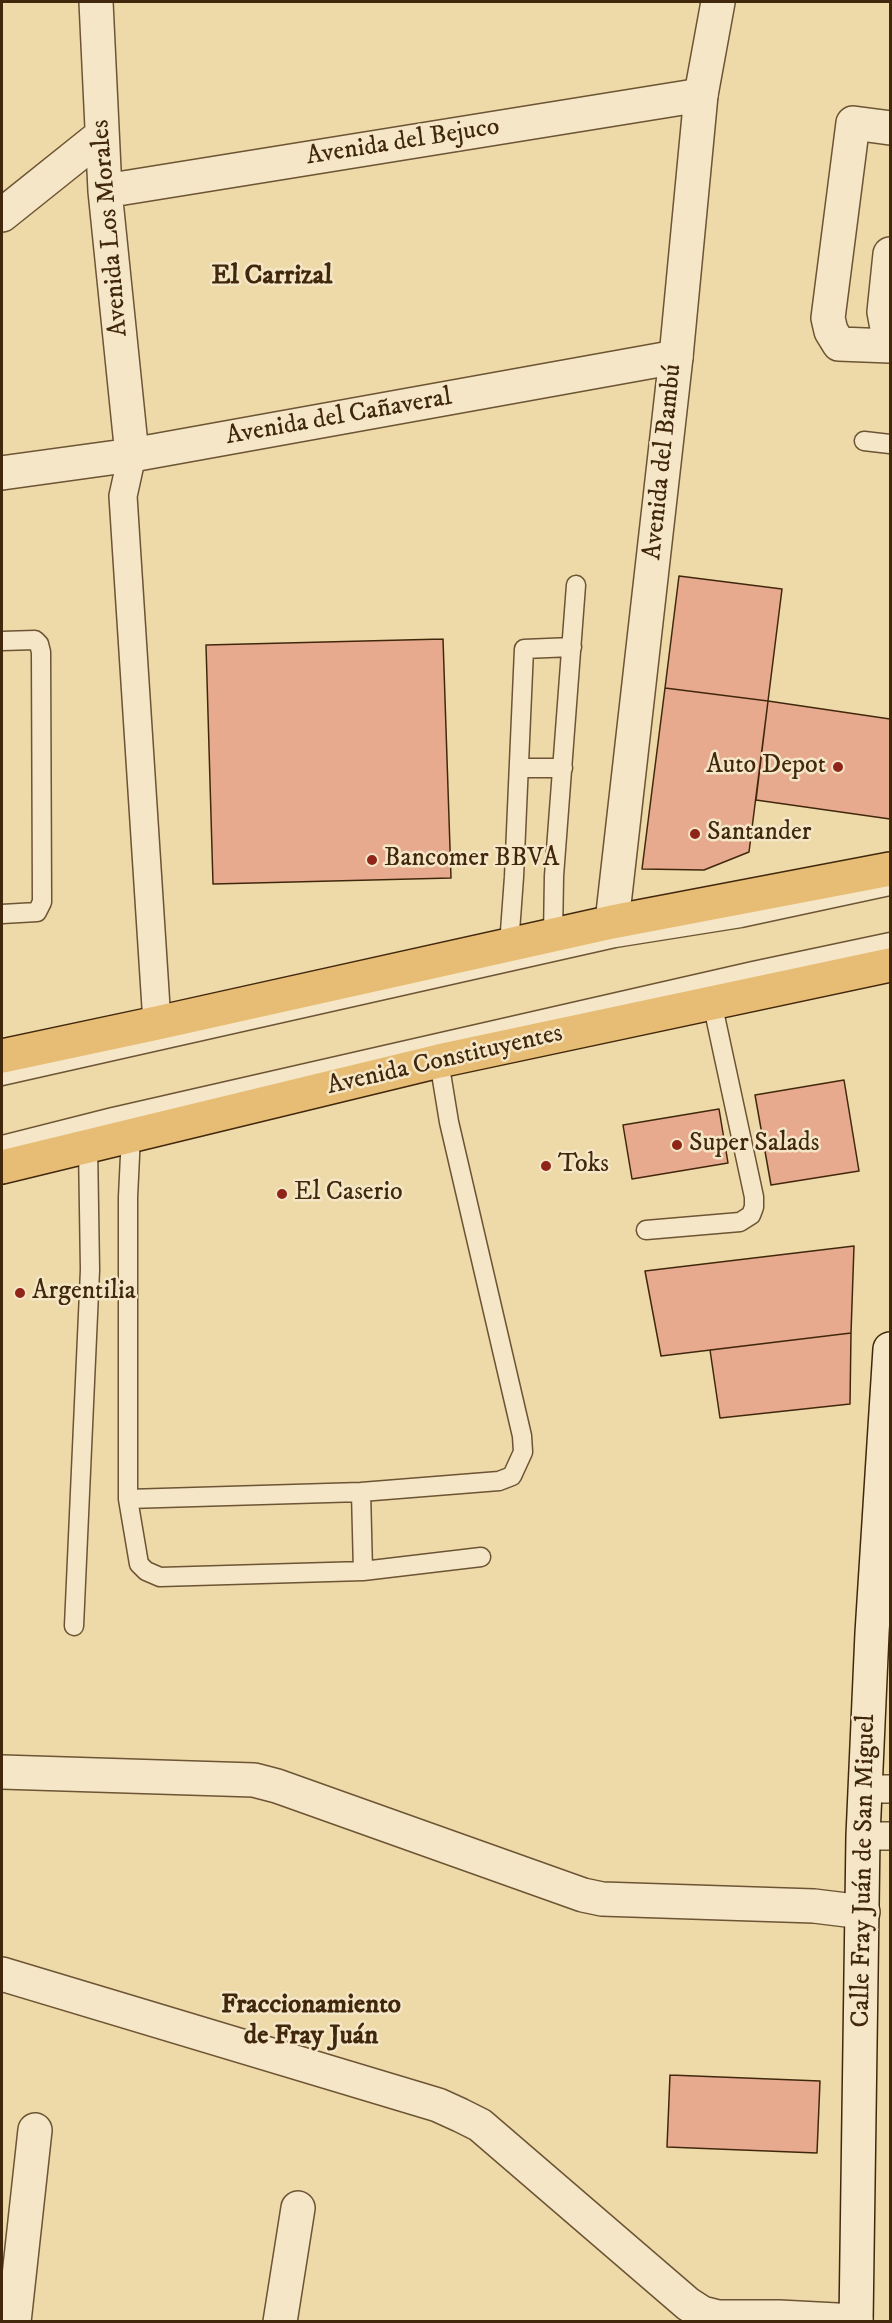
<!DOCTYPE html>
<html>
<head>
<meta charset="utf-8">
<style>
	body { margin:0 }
	#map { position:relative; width:892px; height:2323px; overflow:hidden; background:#eed9a8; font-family:"IM FELL DW Pica",serif }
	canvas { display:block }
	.frame { position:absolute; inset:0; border:3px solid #41280d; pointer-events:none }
</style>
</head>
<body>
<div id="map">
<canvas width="892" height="2323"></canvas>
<div class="frame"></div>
</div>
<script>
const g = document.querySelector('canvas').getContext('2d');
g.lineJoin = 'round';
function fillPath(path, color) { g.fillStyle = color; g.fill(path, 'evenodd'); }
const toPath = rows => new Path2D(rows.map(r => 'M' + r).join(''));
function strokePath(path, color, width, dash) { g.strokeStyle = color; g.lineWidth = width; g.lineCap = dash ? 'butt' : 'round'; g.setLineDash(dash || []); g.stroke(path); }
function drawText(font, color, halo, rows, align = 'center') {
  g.font = font + ' "IM FELL DW Pica",serif'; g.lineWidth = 5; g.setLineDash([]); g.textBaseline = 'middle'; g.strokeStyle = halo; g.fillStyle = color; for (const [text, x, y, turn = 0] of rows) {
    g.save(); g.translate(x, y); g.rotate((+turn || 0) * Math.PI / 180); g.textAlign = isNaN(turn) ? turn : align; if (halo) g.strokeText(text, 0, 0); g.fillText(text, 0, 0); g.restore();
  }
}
const building = toPath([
	[679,576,782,589,768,701,665,688,679,576],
	[443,639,451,878,213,884,206,645,443,639],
	[665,688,768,701,749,852,704,870,642,869,665,688],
	[768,701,890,719,890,819,756,800,768,701],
	[844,1080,859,1171,771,1185,755,1095,844,1080],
	[719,1109,728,1163,632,1179,623,1125,719,1109],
	[854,1246,851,1333,661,1356,645,1271,854,1246],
	[851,1333,850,1404,720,1418,710,1350,851,1333],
	[670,2075,820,2081,817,2153,667,2147,670,2075]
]);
fillPath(building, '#e7aa8f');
strokePath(building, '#41280d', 1.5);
const service = toPath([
	[864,441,890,444],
	[2,641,35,640,39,644,41,652,42,902,37,912,2,914],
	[519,768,563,768],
	[553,936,554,876,576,585],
	[509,945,514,877,524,649,572,647],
	[2,1076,615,938,741,918,890,886],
	[131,1135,128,1197,128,1499,361,1492,499,1481,512,1476,523,1452,522,1436,449,1122,439,1061],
	[2,1145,113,1117,753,971,890,942],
	[646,1230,740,1222,751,1215,754,1207,754,1197,712,1002],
	[361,1492,363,1571],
	[128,1499,139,1564,146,1571,160,1577,363,1571,481,1557],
	[74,1626,90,1270,88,1146]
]);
const pedestrian = toPath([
	[132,455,123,496,157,1023],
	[865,1789,890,1789],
	[863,1836,890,1836]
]);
const minor = toPath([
	[96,2,105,191,132,455],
	[890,128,853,123,828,318,831,331,839,344,890,346],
	[105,191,701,95],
	[2,215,102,135],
	[890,254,884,312,890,344],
	[2,473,132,455,676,357],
	[2,1772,254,1780,277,1786,583,1895,602,1899,814,1906,863,1912],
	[2,1974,438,2105,460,2115,480,2125,688,2304,702,2313,718,2317,779,2317,856,2321],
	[14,2322,35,2130],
	[280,2322,298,2208]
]);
const tertiary = toPath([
	[612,922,676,357,701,95,718,2]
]);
const secondary = toPath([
	[856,2322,863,1836,872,1633,890,1349]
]);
const primary = toPath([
	[2,1056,157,1023,612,922,890,869],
	[2,1167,439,1061,890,965]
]);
strokePath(service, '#6c5434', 21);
strokePath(pedestrian, '#6c5434', 30);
strokePath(minor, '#6c5434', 36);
strokePath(tertiary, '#6c5434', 36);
strokePath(secondary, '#41280d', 36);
strokePath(primary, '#41280d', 36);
strokePath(service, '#f4e6c6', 18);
strokePath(pedestrian, '#f4e6c6', 27);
strokePath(minor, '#f4e6c6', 33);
strokePath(tertiary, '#f4e6c6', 33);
strokePath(secondary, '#f4e6c6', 33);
strokePath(primary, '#e7bc74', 33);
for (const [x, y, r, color] of [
	[838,767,6,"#8f2418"],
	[695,834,6,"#8f2418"],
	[372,860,6,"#8f2418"],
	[677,1145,6,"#8f2418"],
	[546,1166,6,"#8f2418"],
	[282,1194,6,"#8f2418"],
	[20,1293,6,"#8f2418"]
]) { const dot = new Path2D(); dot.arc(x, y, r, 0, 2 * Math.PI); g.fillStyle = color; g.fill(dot); strokePath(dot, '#f4e6c6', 2); }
drawText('26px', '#41280d', '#f4e6c6', [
	["Avenida del Bejuco",403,143,-9],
	["Avenida Los Morales",111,228,-95],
	["Avenida del Cañaveral",339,418,-10],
	["Avenida del Bambú",664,462,-84],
	["Avenida Constituyentes",445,1061,-13],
	["Calle Fray Juán de San Miguel",865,1871,-89]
]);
drawText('26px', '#41280d', '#f4e6c6', [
	["Auto Depot",826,767,"right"],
	["Santander",707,834],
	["Bancomer BBVA",384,860],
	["Super Salads",689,1145],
	["Toks",558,1166],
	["El Caserio",294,1194],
	["Argentilia",32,1293]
], 'left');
drawText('bold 27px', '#41280d', '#f4e6c6', [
	["El Carrizal",272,277],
	["Fraccionamiento",311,2006],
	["de Fray Juán",311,2037]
]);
</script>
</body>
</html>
